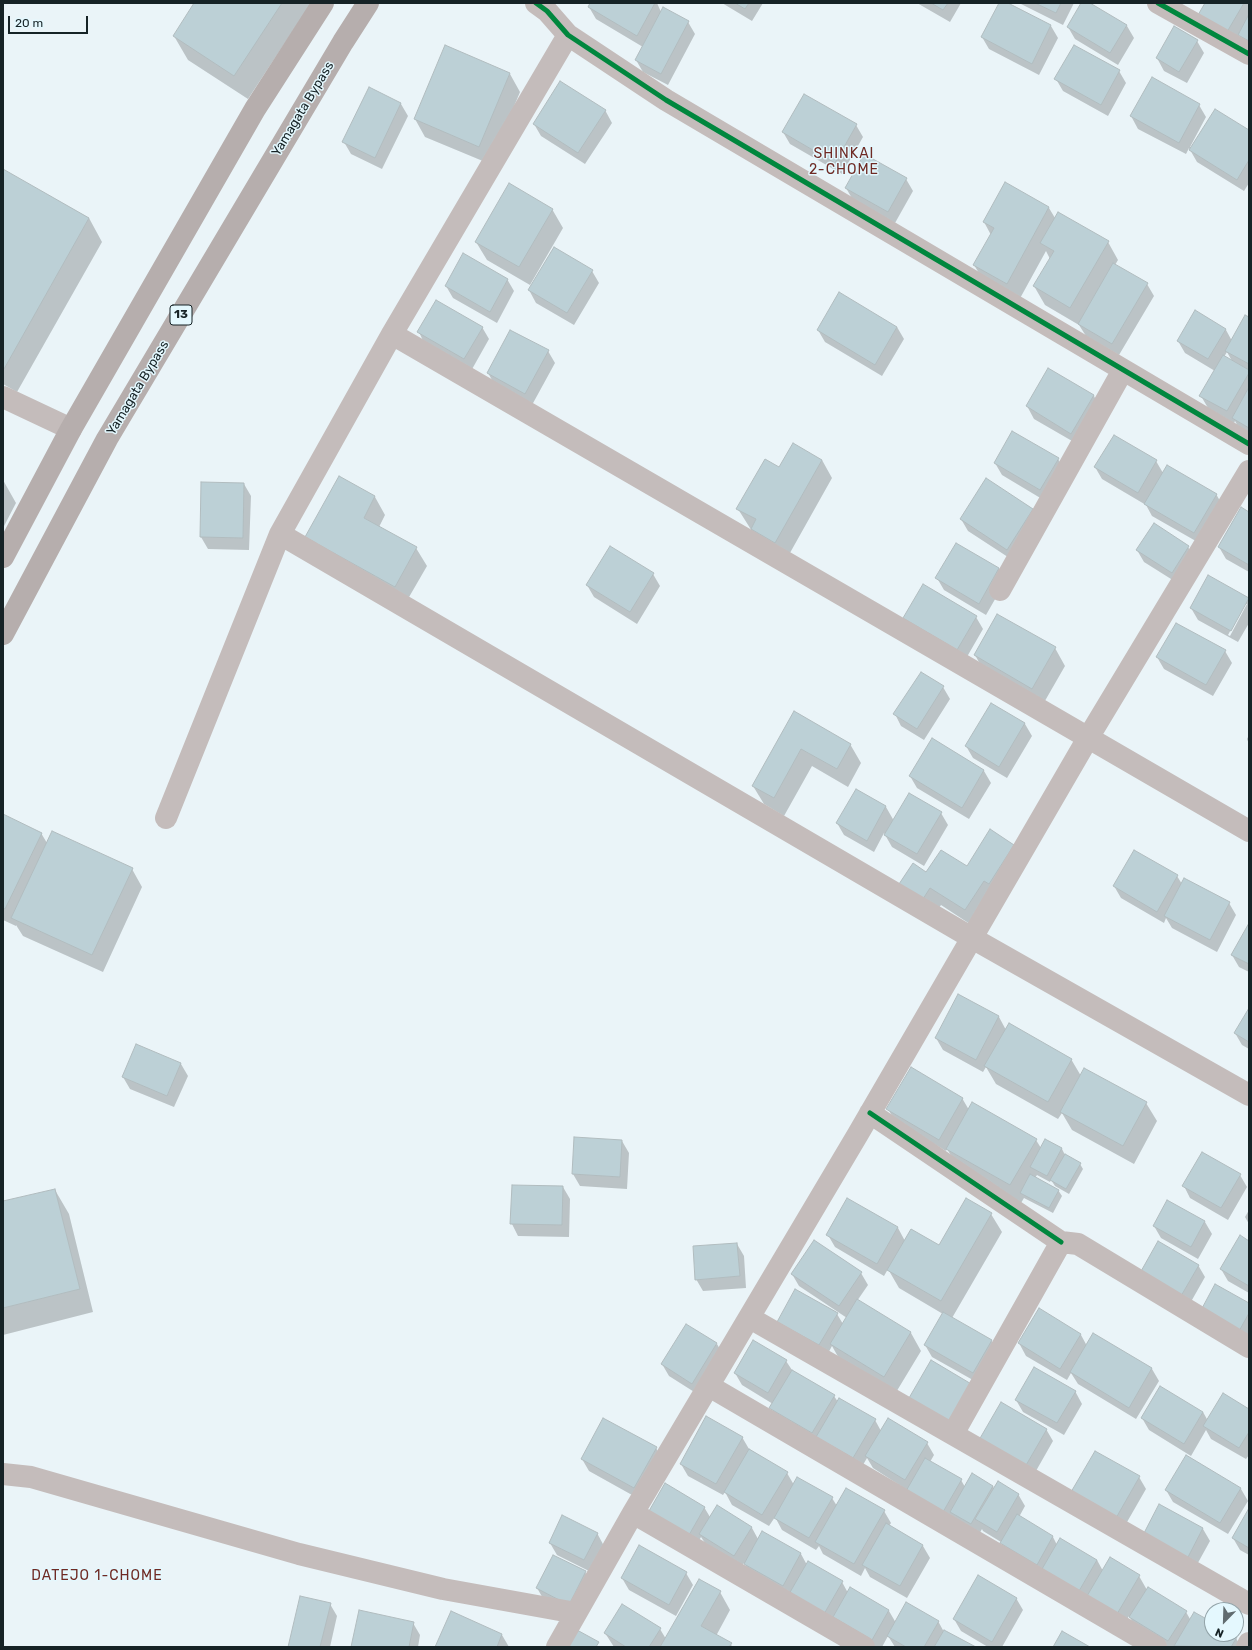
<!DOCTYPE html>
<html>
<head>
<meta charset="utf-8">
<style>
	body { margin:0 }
	#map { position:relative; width:1252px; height:1650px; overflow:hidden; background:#eaf4f8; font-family:Rubik,sans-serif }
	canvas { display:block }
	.frame { position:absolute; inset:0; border:4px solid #162326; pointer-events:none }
	.north { position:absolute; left:1204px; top:1602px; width:40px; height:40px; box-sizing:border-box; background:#e4f8fe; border:1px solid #92a3a8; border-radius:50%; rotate:203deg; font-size:11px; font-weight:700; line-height:16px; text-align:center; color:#162326 }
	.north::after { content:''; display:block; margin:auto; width:14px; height:18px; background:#606c70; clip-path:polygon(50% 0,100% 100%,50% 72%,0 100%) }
	.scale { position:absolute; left:8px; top:16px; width:80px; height:18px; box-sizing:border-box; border:2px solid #162326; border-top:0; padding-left:5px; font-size:12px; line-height:14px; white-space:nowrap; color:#162326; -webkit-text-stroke:3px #e4f8fe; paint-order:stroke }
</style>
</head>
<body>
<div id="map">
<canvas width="1252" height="1650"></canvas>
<div class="frame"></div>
<div class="north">N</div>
<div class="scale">20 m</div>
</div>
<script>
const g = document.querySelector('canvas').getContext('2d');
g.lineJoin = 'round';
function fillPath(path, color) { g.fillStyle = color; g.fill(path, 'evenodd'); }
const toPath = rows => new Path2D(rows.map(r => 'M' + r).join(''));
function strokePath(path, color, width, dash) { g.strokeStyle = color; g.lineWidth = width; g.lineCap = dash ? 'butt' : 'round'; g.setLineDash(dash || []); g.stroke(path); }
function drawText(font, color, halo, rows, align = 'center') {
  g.font = font + ' Rubik,sans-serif'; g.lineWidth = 3; g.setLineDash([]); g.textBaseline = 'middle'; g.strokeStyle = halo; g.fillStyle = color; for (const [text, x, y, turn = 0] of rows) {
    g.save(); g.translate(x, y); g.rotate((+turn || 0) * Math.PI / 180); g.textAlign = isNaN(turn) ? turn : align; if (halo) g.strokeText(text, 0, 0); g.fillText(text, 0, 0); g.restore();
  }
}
fillPath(toPath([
	[195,3,311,3,248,99,188,60,174,36],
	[591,3,657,3,661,12,688,22,695,34,668,85,643,72,636,60,643,47,596,19,589,7],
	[722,3,763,3,752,21],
	[917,3,961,3,950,22],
	[1000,3,1005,3,1051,26,1058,38,1039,75,989,49,982,37],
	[1019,3,1074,3,1063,25],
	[1082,3,1088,3,1127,26,1134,38,1118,65,1075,39,1068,27],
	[1206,3,1249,3,1249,48,1246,47,1239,35,1234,43],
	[1197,41,1204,53,1187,83,1164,71,1157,58],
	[446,46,510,74,520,92,490,164,425,137,415,119],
	[1119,71,1126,83,1108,116,1063,91,1056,79],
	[370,89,401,104,408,116,382,169,351,154,344,142],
	[1199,105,1206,117,1190,147,1191,148,1249,131,1249,183,1244,191,1197,162,1189,148,1186,154,1138,129,1131,116],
	[605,110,612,123,585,164,541,136,534,124],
	[856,125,863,137,842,174,790,144,783,132],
	[3,170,89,218,102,242,17,392,3,384],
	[906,179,913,191,895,223,853,200,846,188],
	[1005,183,1049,208,1055,218,1108,242,1118,260,1115,265,1147,284,1154,296,1119,355,1086,336,1079,325,1045,305,1034,286,1050,259,1046,251,1018,302,985,283,974,265,991,235,984,222],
	[552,209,563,228,530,285,487,260,476,242],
	[592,271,599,283,574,325,536,303,529,290],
	[507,279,514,291,497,323,453,298,446,286],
	[1195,312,1226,330,1232,341,1249,319,1249,435,1240,430,1235,421,1234,423,1208,408,1201,396,1215,371,1185,353,1178,341],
	[1227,352,1232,361,1224,357],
	[482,327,489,339,471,371,425,345,419,332],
	[897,327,904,339,882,376,825,342,818,330],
	[548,351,555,363,532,405,495,385,488,373],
	[1049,369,1094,396,1100,408,1079,445,1034,419,1027,406],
	[1114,436,1156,461,1163,473,1216,494,1223,506,1201,544,1152,516,1146,505,1102,479,1095,467],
	[1058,459,1065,471,1047,502,1002,475,995,463],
	[822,460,832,478,786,560,762,547,738,509,780,469],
	[340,478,375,497,385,515,379,527,416,548,427,566,405,604,317,556],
	[3,480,16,503,3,528],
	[244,484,251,496,249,550,208,549,201,537],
	[1033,510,1014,561,968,531,961,519],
	[1249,513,1249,572,1226,559,1219,547],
	[1188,547,1195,559,1179,584,1144,562,1137,550],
	[999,568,1006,580,986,615,944,590,937,578],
	[653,574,660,586,637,624,594,597,587,585],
	[1248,599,1249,623,1238,642,1198,620,1191,608],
	[1245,604,1247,604,1230,636,1228,635],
	[976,617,983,629,964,662,911,630],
	[1055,648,1065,666,1042,706,985,673,975,655],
	[1225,651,1232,663,1213,696,1164,669,1157,657],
	[943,687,950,699,924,740,901,726,895,714],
	[991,704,1025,724,1032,736,1007,778,973,758,966,746],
	[794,713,850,744,861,763,848,787,812,766,784,816,764,804,753,786],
	[1249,735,1249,744,1247,739],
	[932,740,984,771,991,783,969,819,917,788,910,776],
	[857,790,886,807,894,821,941,813,948,825,924,866,892,847,884,833,874,852,844,835,837,823],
	[3,815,41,833,47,843,132,869,142,887,103,972,23,936,16,925,16,926,3,920],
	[1013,845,976,928,941,905,931,920,909,906,927,874,967,868],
	[1177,876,1182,884,1229,903,1236,915,1217,952,1172,928,1166,918,1164,923,1121,898,1114,886],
	[1249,925,1249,972,1239,967,1232,955],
	[959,996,999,1017,1006,1030,1071,1059,1081,1076,1146,1103,1157,1121,1134,1164,1072,1130,1062,1113,1058,1119,996,1084,986,1067,983,1072,943,1050,936,1038],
	[1249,1010,1249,1049,1242,1045,1235,1033],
	[136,1045,181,1064,188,1076,174,1107,130,1089,123,1077],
	[962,1098,969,1110,1036,1140,1041,1148,1046,1140,1062,1149,1065,1155,1080,1164,1083,1169,1069,1194,1055,1186,1051,1180,1050,1182,1037,1175,1035,1178,1058,1190,1062,1196,1053,1213,1024,1198,1021,1203,958,1167,947,1149,946,1151,895,1121,888,1109],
	[575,1138,622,1141,629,1153,627,1189,580,1186,573,1174],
	[1240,1175,1247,1187,1228,1220,1190,1198,1184,1186],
	[563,1187,570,1199,569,1237,518,1236,512,1224],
	[55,1190,69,1214,93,1312,3,1335,3,1202],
	[848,1200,898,1228,905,1241,939,1246,991,1214,1002,1232,952,1318,991,1340,998,1353,980,1384,932,1357,925,1345,943,1314,899,1288,888,1269,884,1276,835,1247,828,1235],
	[1168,1201,1205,1222,1212,1234,1198,1259,1161,1238,1154,1226],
	[1249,1210,1249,1224,1245,1217],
	[1249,1242,1249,1293,1228,1281,1221,1269],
	[737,1244,744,1256,746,1288,703,1291,696,1279],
	[1198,1265,1205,1277,1188,1307,1148,1285],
	[861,1273,868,1285,857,1301,911,1333,921,1351,895,1394,841,1362,832,1346,826,1357,785,1334,837,1314,843,1324,847,1318,799,1286,792,1274],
	[1216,1286,1249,1304,1249,1337,1245,1344],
	[1094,1334,1152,1369,1159,1381,1136,1419,1078,1384,1071,1373,1067,1380,1026,1356,1019,1343,1081,1335,1087,1346],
	[717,1344,724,1356,699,1395,669,1376,662,1364],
	[786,1361,792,1370,834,1396,838,1402,875,1420,881,1431,927,1443,934,1455,930,1462,961,1480,965,1487,993,1486,994,1489,1018,1494,1025,1506,1019,1517,1053,1537,1057,1545,1097,1560,1103,1571,1139,1576,1147,1590,1186,1612,1190,1619,1212,1624,1212,1634,1230,1634,1236,1638,1241,1647,1166,1647,1137,1629,1129,1616,1124,1625,1008,1555,1001,1542,983,1531,982,1529,978,1536,873,1468,867,1458,860,1470,778,1420,771,1408,773,1404,742,1385,735,1373],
	[1075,1391,1082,1404,1064,1435,1023,1412,1016,1400],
	[1249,1410,1249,1455,1246,1459,1211,1439,1206,1430,1191,1456,1149,1430,1142,1418,1203,1412,1208,1421],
	[1046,1429,1053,1441,1032,1478,980,1440],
	[742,1437,749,1449,787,1473,794,1485,832,1498,837,1506,884,1511,891,1523,889,1526,923,1546,930,1558,907,1598,870,1577,865,1568,861,1576,823,1554,819,1546,816,1550,782,1530,775,1517,769,1526,732,1505,725,1492,723,1495,688,1476,681,1464],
	[656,1448,663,1460,641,1500,589,1471,582,1459],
	[1186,1456,1241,1489,1248,1501,1228,1534,1173,1502,1166,1490],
	[1139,1477,1146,1489,1123,1529,1079,1504],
	[717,1506,752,1528,758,1539,762,1533,801,1554,807,1565,842,1582,848,1593,850,1589,889,1611,896,1623,938,1621,944,1632,974,1647,895,1647,888,1636,882,1647,872,1647,752,1576,744,1563,741,1568,707,1546,701,1537,696,1546,657,1523,704,1507,710,1517],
	[1159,1506,1203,1529,1210,1541,1194,1570],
	[1249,1510,1249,1555,1240,1550,1233,1538],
	[597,1533,604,1546,591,1572,557,1555,550,1543],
	[585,1572,592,1584,576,1616,544,1600,537,1588],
	[686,1573,693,1585,676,1616,629,1590,622,1578],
	[720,1592,730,1610,716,1636,731,1644,732,1647,614,1647,605,1633,660,1629,666,1639],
	[1016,1598,1023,1610,1002,1647,988,1647,961,1631,954,1619],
	[330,1604,337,1616,330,1647,289,1647],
	[452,1612,502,1635,509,1647,436,1647],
	[413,1623,420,1635,418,1647,352,1647]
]), '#0003');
const building = toPath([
	[194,3,282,3,234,76,173,36,194,3],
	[590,3,655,3,637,36,588,7,590,3],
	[735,3,749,3,745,9,735,3],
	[931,3,948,3,943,10,931,3],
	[999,3,1008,3,1051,25,1032,64,981,37,999,3],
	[1035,3,1061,3,1056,13,1035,3],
	[1081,3,1090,3,1127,25,1110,53,1067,27,1081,3],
	[1205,3,1244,3,1227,32,1198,15,1205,3],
	[663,7,689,21,661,74,635,60,663,7],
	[1249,14,1249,41,1238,35,1249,14],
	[1174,26,1198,40,1179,72,1156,58,1174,26],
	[445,45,510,73,479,147,414,119,445,45],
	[1074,45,1120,70,1101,105,1054,79,1074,45],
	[1152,77,1200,104,1179,143,1130,116,1152,77],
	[560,81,606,110,578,153,533,124,560,81],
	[369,87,401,103,375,158,342,142,369,87],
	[804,94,857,124,835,163,782,132,804,94],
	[1215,109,1249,130,1249,160,1237,180,1189,150,1215,109],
	[864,154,907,178,888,212,845,188,864,154],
	[3,169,89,218,4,369,3,369,3,169],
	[1005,182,1049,207,1007,284,973,265,994,228,983,222,1005,182],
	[509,183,553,209,519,267,475,242,509,183],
	[1058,212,1109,241,1070,308,1033,286,1054,251,1040,243,1058,212],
	[554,247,593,270,567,313,528,290,554,247],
	[463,253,508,279,490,312,445,286,463,253],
	[1113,263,1148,283,1112,344,1078,324,1113,263],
	[839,292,897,327,875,365,817,330,839,292],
	[436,300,483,327,464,359,417,332,436,300],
	[1195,310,1226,329,1208,359,1177,341,1195,310],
	[1245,315,1249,317,1249,364,1225,351,1245,315],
	[510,330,549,350,525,394,487,373,510,330],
	[1223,355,1249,370,1249,373,1227,411,1199,396,1223,355],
	[1048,368,1094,395,1071,434,1026,406,1048,368],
	[1249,387,1249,428,1232,418,1249,387],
	[1012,431,1059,458,1040,490,994,463,1012,431],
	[1114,435,1157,460,1138,493,1094,467,1114,435],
	[793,443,822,460,775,543,751,529,756,519,736,509,765,459,779,467,793,443],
	[1167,465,1217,494,1194,533,1144,504,1167,465],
	[339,476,375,496,364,518,417,547,395,587,305,537,339,476],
	[986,478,1033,509,1007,550,960,519,986,478],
	[201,482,244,483,243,538,200,537,201,482],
	[1241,507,1249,512,1249,565,1218,547,1241,507],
	[1154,523,1189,546,1172,573,1136,550,1154,523],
	[956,543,999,568,979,604,935,578,956,543],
	[610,546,654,573,630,612,586,585,610,546],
	[1208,575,1249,598,1231,631,1190,608,1208,575],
	[923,584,977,616,957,650,903,618,923,584],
	[997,614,1056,647,1032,689,974,655,997,614],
	[1176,623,1226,650,1206,685,1156,657,1176,623],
	[921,672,944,686,917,729,893,714,921,672],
	[991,703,1025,723,999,767,965,746,991,703],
	[794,711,851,744,837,769,801,749,774,798,752,786,794,711],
	[932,738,984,770,962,808,909,776,932,738],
	[856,789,886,806,867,841,836,823,856,789],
	[909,793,942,812,917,854,884,835,909,793],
	[3,814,42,833,5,909,3,908,3,814],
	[990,829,1014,845,989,884,984,881,965,910,930,888,921,902,897,887,913,863,926,872,941,850,967,866,990,829],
	[52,831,133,868,92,955,11,918,52,831],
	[1134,850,1178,875,1157,912,1113,886,1134,850],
	[1184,878,1230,902,1210,940,1164,916,1184,878],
	[1249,923,1249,964,1231,955,1249,923],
	[958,994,999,1016,976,1060,935,1038,958,994],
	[1249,1008,1249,1042,1234,1033,1249,1008],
	[1009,1023,1072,1059,1048,1102,984,1066,1009,1023],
	[136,1044,181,1063,167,1096,122,1077,136,1044],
	[911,1067,963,1098,939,1140,886,1109,911,1067],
	[1084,1068,1147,1102,1123,1146,1060,1112,1084,1068],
	[972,1102,1037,1139,1010,1185,946,1149,972,1102],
	[574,1137,622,1140,620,1177,572,1174,574,1137],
	[1045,1139,1062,1148,1047,1176,1030,1167,1045,1139],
	[1202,1152,1241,1174,1221,1208,1182,1186,1202,1152],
	[1065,1154,1081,1163,1066,1189,1050,1180,1065,1154],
	[1030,1174,1059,1190,1049,1208,1020,1193,1030,1174],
	[512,1185,563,1186,562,1225,510,1224,512,1185],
	[55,1189,80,1289,3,1308,3,1201,55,1189],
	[847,1198,898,1227,877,1264,826,1235,847,1198],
	[966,1198,992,1213,941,1301,887,1270,911,1229,939,1245,966,1198],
	[1167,1200,1205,1221,1191,1247,1153,1226,1167,1200],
	[1240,1235,1249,1241,1249,1286,1220,1269,1240,1235],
	[814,1240,862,1272,839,1306,791,1274,814,1240],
	[1158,1241,1199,1265,1181,1296,1140,1273,1158,1241],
	[737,1243,740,1276,695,1280,693,1246,737,1243],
	[1215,1284,1249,1303,1249,1313,1238,1333,1200,1312,1215,1284],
	[795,1289,838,1313,819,1345,777,1322,795,1289],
	[857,1299,911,1332,884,1377,830,1344,857,1299],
	[1039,1308,1081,1334,1060,1369,1018,1343,1039,1308],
	[943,1312,992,1340,973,1373,924,1345,943,1312],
	[686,1324,717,1343,692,1384,661,1364,686,1324],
	[1093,1333,1152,1368,1129,1408,1070,1372,1093,1333],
	[753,1340,787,1360,768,1393,734,1373,753,1340],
	[931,1360,973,1385,951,1423,909,1398,931,1360],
	[1034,1367,1076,1391,1057,1423,1015,1400,1034,1367],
	[792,1370,835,1395,812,1433,769,1408,792,1370],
	[1160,1386,1203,1412,1184,1444,1141,1418,1160,1386],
	[1223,1393,1249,1409,1249,1432,1239,1448,1203,1426,1223,1393],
	[839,1398,876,1419,853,1458,816,1437,839,1398],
	[1001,1402,1047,1429,1025,1467,979,1440,1001,1402],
	[706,1416,743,1437,716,1484,680,1464,706,1416],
	[603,1418,657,1447,634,1488,581,1459,603,1418],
	[888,1418,928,1442,905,1480,865,1456,888,1418],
	[749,1449,788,1472,762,1515,724,1492,749,1449],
	[1095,1451,1140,1476,1116,1518,1071,1492,1095,1451],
	[1186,1455,1241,1488,1220,1523,1165,1490,1186,1455],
	[925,1458,962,1479,943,1512,906,1491,925,1458],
	[972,1473,993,1486,971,1524,950,1512,972,1473],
	[797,1477,833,1497,809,1538,774,1518,797,1477],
	[998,1481,1019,1494,997,1532,975,1519,998,1481],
	[665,1483,705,1507,689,1535,649,1511,665,1483],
	[846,1488,885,1510,854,1564,815,1542,846,1488],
	[1159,1504,1203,1528,1187,1559,1143,1535,1159,1504],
	[717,1505,752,1527,734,1556,699,1534,717,1505],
	[1249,1508,1249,1548,1232,1538,1249,1508],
	[1017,1514,1053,1536,1037,1565,1000,1543,1017,1514],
	[562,1515,598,1533,584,1560,549,1543,562,1515],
	[886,1523,923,1545,900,1586,862,1565,886,1523],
	[762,1531,801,1553,783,1586,744,1564,762,1531],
	[1060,1538,1097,1560,1079,1591,1042,1569,1060,1538],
	[639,1545,687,1572,669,1605,621,1578,639,1545],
	[553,1555,586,1571,569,1605,536,1588,553,1555],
	[1110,1557,1140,1575,1117,1614,1087,1596,1110,1557],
	[808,1561,843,1581,824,1614,789,1594,808,1561],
	[978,1575,1017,1598,992,1642,953,1619,978,1575],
	[699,1579,721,1591,701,1626,732,1643,729,1647,660,1647,699,1579],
	[850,1587,889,1610,872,1640,833,1617,850,1587],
	[1148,1587,1187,1611,1168,1641,1129,1617,1148,1587],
	[300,1596,331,1603,320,1647,288,1647,300,1596],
	[906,1602,939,1621,924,1647,906,1647,887,1636,906,1602],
	[622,1604,661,1628,649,1647,626,1647,604,1633,622,1604],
	[359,1610,414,1622,409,1647,351,1647,359,1610],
	[451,1611,502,1634,497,1647,435,1647,451,1611],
	[1194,1612,1212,1622,1212,1634,1232,1634,1237,1637,1231,1647,1174,1646,1194,1612],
	[577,1630,599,1642,596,1647,568,1647,577,1630],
	[944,1630,976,1647,934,1647,944,1630],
	[1062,1631,1090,1647,1053,1647,1062,1631]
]);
fillPath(building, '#bcd0d6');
strokePath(building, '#b1bcbf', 1);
strokePath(toPath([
	[536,3,547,11,568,35,666,100,1249,444],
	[1158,3,1249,54],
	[392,334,1249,831],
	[3,397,71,429],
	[280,534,972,938,1249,1095],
	[1000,590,1123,370],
	[166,818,280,534,392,334,568,35],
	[870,1113,1061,1242],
	[750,1318,1249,1604],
	[709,1386,1156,1647],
	[953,1434,1061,1242,1078,1244,1249,1347],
	[3,1474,31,1477,299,1554,443,1589,576,1613],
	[633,1513,864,1647],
	[557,1647,633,1513,858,1134,1088,738,1249,471],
	[1247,1647,1249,1643]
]), '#c4bcbb', 22);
strokePath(toPath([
	[3,557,71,429,255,109,323,3],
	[3,634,107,439,343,42,368,3]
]), '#b6aead', 22);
strokePath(toPath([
	[536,3,547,11,568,35,666,100,1249,444],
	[1158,3,1249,54],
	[870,1113,1061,1242]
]), '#00873e', 5);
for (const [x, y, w] of [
	[181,315,22]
]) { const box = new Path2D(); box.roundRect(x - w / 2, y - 10, w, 20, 3); g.fillStyle = '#e4f8fe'; g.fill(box); strokePath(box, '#162326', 1); }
drawText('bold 12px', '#162326', null, [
	["13",181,315]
]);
drawText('13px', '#162326', '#e4f8fe', [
	["Yamagata Bypass",303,109,-59],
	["Yamagata Bypass",138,388,-59]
]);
g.letterSpacing = '1px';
drawText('14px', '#6f2a24', '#e4f8fe', [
	["SHINKAI",844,154],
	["2-CHOME",844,170],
	["DATEJO 1-CHOME",97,1576]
]);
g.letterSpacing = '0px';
</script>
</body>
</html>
